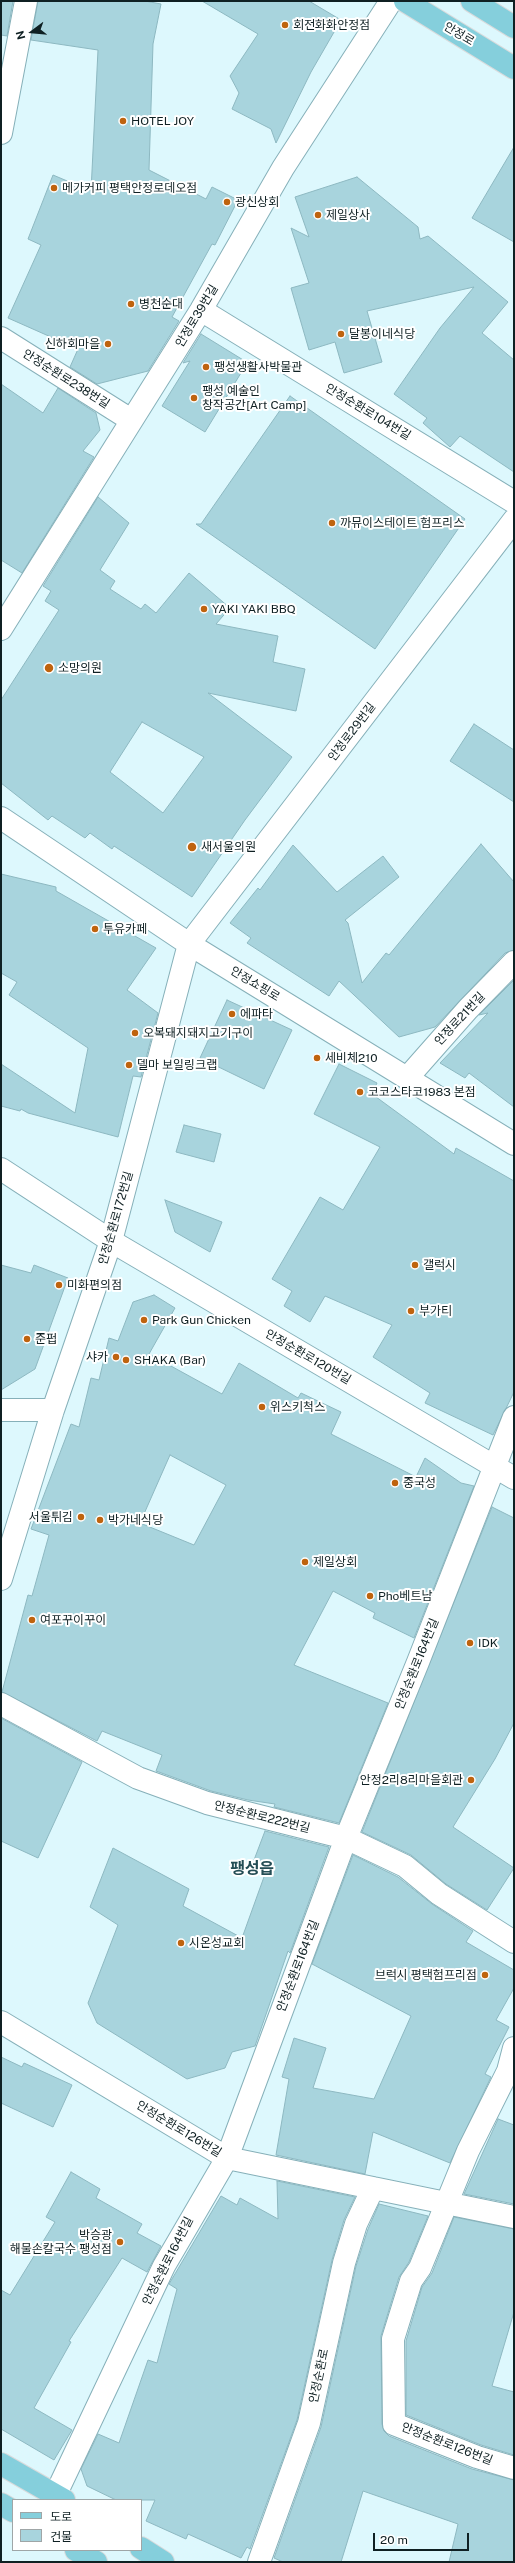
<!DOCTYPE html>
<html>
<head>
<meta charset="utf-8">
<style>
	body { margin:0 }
	#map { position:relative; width:515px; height:2563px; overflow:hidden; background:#ddf8fd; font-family:"Public Sans","Noto Sans KR",sans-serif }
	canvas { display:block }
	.frame { position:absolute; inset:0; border:2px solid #0f2023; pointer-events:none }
	.legend { position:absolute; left:12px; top:2499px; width:130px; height:52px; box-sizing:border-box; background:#fff; border:1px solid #9fa6a7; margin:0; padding:5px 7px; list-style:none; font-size:12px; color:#0f2023 }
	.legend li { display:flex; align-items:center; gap:8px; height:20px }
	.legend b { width:20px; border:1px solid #9fa6a7 }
	.north { position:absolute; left:12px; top:12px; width:40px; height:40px; -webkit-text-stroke:3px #fff; paint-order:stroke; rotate:254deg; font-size:11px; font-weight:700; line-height:16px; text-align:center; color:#0f2023 }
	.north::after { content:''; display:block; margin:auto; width:14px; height:18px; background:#0f2023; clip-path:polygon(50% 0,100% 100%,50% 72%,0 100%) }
	.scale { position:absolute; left:373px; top:2533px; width:96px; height:18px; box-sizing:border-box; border:2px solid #0f2023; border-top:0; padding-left:5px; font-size:12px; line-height:14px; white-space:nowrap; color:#0f2023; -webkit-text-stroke:3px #fff; paint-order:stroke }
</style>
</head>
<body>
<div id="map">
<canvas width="515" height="2563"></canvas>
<div class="frame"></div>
<ul class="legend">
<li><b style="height:5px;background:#85cfdc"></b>도로</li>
<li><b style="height:11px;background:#a8d4dd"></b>건물</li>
</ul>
<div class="north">N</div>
<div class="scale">20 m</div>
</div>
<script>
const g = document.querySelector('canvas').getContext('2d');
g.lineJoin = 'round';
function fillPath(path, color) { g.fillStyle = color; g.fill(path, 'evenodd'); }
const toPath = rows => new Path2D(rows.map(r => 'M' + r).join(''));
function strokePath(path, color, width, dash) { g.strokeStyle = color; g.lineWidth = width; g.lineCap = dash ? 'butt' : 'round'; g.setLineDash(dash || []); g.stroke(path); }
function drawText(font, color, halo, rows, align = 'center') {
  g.font = font + ' "Public Sans","Noto Sans KR",sans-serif'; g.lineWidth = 4; g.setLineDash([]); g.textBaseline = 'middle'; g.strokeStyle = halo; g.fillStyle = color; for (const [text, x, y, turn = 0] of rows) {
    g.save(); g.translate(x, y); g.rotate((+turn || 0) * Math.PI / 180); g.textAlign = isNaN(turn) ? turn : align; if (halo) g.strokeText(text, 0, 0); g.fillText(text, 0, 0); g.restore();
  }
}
const building = toPath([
	[1,1,13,1,7,36,1,35,1,1],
	[38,1,145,1,161,4,153,44,149,170,206,199,212,187,238,200,215,245,212,244,172,317,179,321,148,371,97,384,70,367,78,349,8,318,41,245,28,239,53,175,91,191,98,50,31,40,38,1],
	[202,1,309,1,341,20,311,72,276,143,271,129,232,109,239,93,230,76,258,34,202,1],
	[514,147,514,242,472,218,514,147],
	[357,177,418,227,420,239,428,236,508,302,482,333,514,360,514,472,460,436,450,447,423,423,427,418,394,394,440,328,474,287,367,311,382,362,344,373,335,342,309,350,291,288,309,283,291,228,309,237,295,197,357,177],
	[201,334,253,366,244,368,205,432,162,406,190,361,183,363,201,334],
	[1,384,43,413,58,388,96,413,100,430,83,451,94,457,22,573,1,560,1,384],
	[290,396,465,519,375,649,196,524,201,524,290,396],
	[98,497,129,523,100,570,115,581,110,589,141,609,145,604,156,613,189,573,230,608,216,624,278,636,273,662,305,669,296,711,208,693,292,757,245,820,192,897,114,846,112,849,90,833,85,838,52,816,48,820,1,783,1,700,59,610,45,601,51,591,43,586,98,497],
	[142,722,204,757,163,813,110,772,142,722],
	[474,724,514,750,514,802,450,761,474,724],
	[481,844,514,882,514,950,505,953,435,1027,399,1037,339,981,329,996,247,943,251,938,230,923,258,888,260,890,293,845,337,892,383,856,399,877,345,920,348,923,362,983,386,953,389,955,481,844],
	[1,874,56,887,56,891,156,948,127,990,158,1013,141,1077,133,1076,118,1137,28,1113,21,1109,20,1111,1,1106,1,1064,75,1113,88,1048,9,995,17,982,1,973,1,874],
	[514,980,514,1107,469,1073,465,1078,440,1063,488,1013,479,1015,514,980],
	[227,1000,292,1030,264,1089,200,1058,227,1000],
	[339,1064,377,1083,372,1094,454,1154,456,1148,514,1181,514,1392,493,1435,425,1403,430,1393,373,1357,392,1325,325,1296,310,1322,284,1306,292,1291,272,1279,320,1197,343,1210,380,1147,314,1114,339,1064],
	[184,1125,221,1134,214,1162,176,1152,184,1125],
	[165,1200,222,1222,210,1252,175,1232,165,1200],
	[1,1265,31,1273,34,1265,68,1278,35,1369,1,1390,1,1265],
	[154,1295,175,1308,149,1354,222,1394,239,1363,298,1398,301,1393,341,1412,331,1434,416,1477,425,1458,461,1483,474,1486,414,1638,373,1618,375,1613,333,1591,294,1665,388,1703,339,1823,274,1807,275,1804,248,1800,211,1791,156,1771,162,1755,102,1731,97,1741,93,1739,2,1692,28,1595,32,1596,49,1535,31,1529,71,1424,79,1427,91,1378,99,1380,109,1338,118,1341,133,1302,154,1295],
	[170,1455,226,1485,194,1545,140,1523,170,1455],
	[492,1507,514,1518,514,1723,495,1759,453,1827,514,1868,487,1910,446,1884,411,1855,362,1832,492,1507],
	[1,1718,82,1762,38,1858,1,1841,1,1718],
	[265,1831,329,1847,290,1953,288,1951,255,2046,232,2052,225,2068,187,2079,97,2023,88,2003,118,1925,90,1907,113,1848,189,1889,183,1906,242,1938,269,1863,254,1860,265,1831],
	[353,1855,398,1877,432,1904,473,1931,466,1942,514,1970,514,1988,496,2020,509,2027,485,2074,491,2077,450,2163,373,2132,365,2174,276,2155,289,2079,282,2077,294,2038,326,2048,313,2088,374,2099,411,2016,312,1964,353,1855],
	[1,2057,22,2067,24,2063,72,2085,53,2127,1,2103,1,2057],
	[498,2119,514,2125,514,2204,464,2194,498,2119],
	[71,2172,100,2189,96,2198,142,2224,137,2233,161,2246,147,2272,122,2258,69,2341,71,2342,34,2408,72,2430,54,2460,1,2429,1,2290,10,2295,55,2222,46,2217,71,2172],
	[277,2181,355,2197,344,2220,332,2260,297,2420,250,2549,247,2547,241,2558,188,2534,186,2539,146,2521,155,2500,116,2500,87,2486,81,2469,98,2434,119,2443,148,2360,157,2363,177,2289,169,2284,221,2196,237,2205,240,2198,278,2219,277,2181],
	[379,2204,428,2216,409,2262,399,2277,381,2336,382,2424,384,2431,389,2436,472,2469,514,2480,514,2562,449,2562,458,2524,363,2491,341,2562,283,2562,274,2558,321,2427,356,2266,368,2229,379,2204],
	[454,2217,514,2229,514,2312,492,2386,514,2392,514,2455,481,2445,406,2415,406,2341,422,2287,432,2273,454,2217]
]);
fillPath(building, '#a8d4dd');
strokePath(building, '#8db8c1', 1);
const minor = toPath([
	[1,133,26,1],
	[201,310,514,502],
	[1,338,131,420],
	[1,629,201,310,283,168,391,1],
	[1,818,189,944,514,1144],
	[408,1077,468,1009,514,962],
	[1,1169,111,1241,514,1478],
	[1,1410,53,1410],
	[1,1579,53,1410,111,1241,189,944,514,520],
	[1,1704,138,1778,207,1803,346,1838,405,1866,439,1894,514,1942],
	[1,2022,227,2158,514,2217],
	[514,2048,508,2071,468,2151,420,2268,411,2281,393,2339,394,2424,477,2457,514,2468],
	[53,2500,164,2266,227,2158,346,1838,418,1662,514,1417],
	[259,2562,309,2423,344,2263,356,2224,373,2188]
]);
const major = toPath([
	[405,1,514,68],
	[472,1,514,27],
	[1,2464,64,2500],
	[1,2504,13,2511],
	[141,2548,163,2562],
	[76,2550,96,2562]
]);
strokePath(minor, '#86b0b9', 24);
strokePath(major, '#d9dbdc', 24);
strokePath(minor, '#fff', 22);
strokePath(major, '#85cfdc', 22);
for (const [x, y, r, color] of [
	[285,25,4,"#bf630e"],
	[123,121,4,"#bf630e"],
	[54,188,4,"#bf630e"],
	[227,202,4,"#bf630e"],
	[318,215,4,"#bf630e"],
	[131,304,4,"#bf630e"],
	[341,334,4,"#bf630e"],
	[108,344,4,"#bf630e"],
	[206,367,4,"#bf630e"],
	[194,398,4,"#bf630e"],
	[332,523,4,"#bf630e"],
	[204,609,4,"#bf630e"],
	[49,668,5,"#bf630e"],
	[192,847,5,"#bf630e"],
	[95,929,4,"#bf630e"],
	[232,1014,4,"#bf630e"],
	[135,1033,4,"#bf630e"],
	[317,1058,4,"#bf630e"],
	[129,1065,4,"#bf630e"],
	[360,1092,4,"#bf630e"],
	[415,1265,4,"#bf630e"],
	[59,1285,4,"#bf630e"],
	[411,1311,4,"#bf630e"],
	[144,1320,4,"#bf630e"],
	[27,1339,4,"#bf630e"],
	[116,1357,4,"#bf630e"],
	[126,1360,4,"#bf630e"],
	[262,1407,4,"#bf630e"],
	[395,1483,4,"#bf630e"],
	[81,1517,4,"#bf630e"],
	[100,1520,4,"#bf630e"],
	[305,1562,4,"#bf630e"],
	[370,1596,4,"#bf630e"],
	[32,1620,4,"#bf630e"],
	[470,1643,4,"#bf630e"],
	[471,1780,4,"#bf630e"],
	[181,1943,4,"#bf630e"],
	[485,1975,4,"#bf630e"],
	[120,2242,4,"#bf630e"]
]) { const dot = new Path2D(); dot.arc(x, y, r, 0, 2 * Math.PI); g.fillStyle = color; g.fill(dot); strokePath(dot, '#fff', 1.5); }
drawText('12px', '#0f2023', '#fff', [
	["회전화화안정점",293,25],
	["HOTEL JOY",131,121],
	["메가커피 평택안정로데오점",62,188],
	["광신상회",235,202],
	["제일상사",326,215],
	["병천순대",139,304],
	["달봉이네식당",349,334],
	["신하회마을",100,344,"right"],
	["팽성생활사박물관",214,367],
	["팽성 예술인",202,391],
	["창작공간[Art Camp]",202,405],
	["까뮤이스테이트 험프리스",340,523],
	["YAKI YAKI BBQ",212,609],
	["소망의원",58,668],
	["새서울의원",201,847],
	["투유카페",103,929],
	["에파타",240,1014],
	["오복돼지돼지고기구이",143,1033],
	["세비체210",325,1058],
	["델마 보일링크랩",137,1065],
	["코코스타코1983 본점",368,1092],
	["갤럭시",423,1265],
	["미화편의점",67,1285],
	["부가티",419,1311],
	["Park Gun Chicken",152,1320],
	["준펍",35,1339],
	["샤카",108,1357,"right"],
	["SHAKA (Bar)",134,1360],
	["위스키척스",270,1407],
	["중국성",403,1483],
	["서울튀김",73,1517,"right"],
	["박가네식당",108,1520],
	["제일상회",313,1562],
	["Pho베트남",378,1596],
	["여포꾸이꾸이",40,1620],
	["IDK",478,1643],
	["안정2리8리마을회관",463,1780,"right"],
	["시온성교회",189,1943],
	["브럭시 평택험프리점",477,1975,"right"],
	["박승광",112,2235,"right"],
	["해물손칼국수 팽성점",112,2249,"right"]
], 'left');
drawText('12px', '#0f2023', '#fff', [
	["안정로",459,34,31],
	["안정로39번길",197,316,-59],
	["안정순환로238번길",66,379,32],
	["안정순환로104번길",368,412,31],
	["안정로29번길",352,732,-53],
	["안정쇼핑로",255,984,31],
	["안정로21번길",460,1019,-47],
	["안정순환로172번길",116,1218,-74],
	["안정순환로120번길",308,1357,30],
	["안정순환로164번길",417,1664,-68],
	["안정순환로222번길",262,1817,14],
	["안정순환로164번길",298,1966,-69],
	["안정순환로126번길",179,2129,31],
	["안정순환로164번길",168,2261,-63],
	["안정순환로",319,2376,-78],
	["안정순환로126번길",447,2444,21]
]);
drawText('bold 16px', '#244d55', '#fff', [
	["팽성읍",252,1869]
]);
</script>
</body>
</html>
